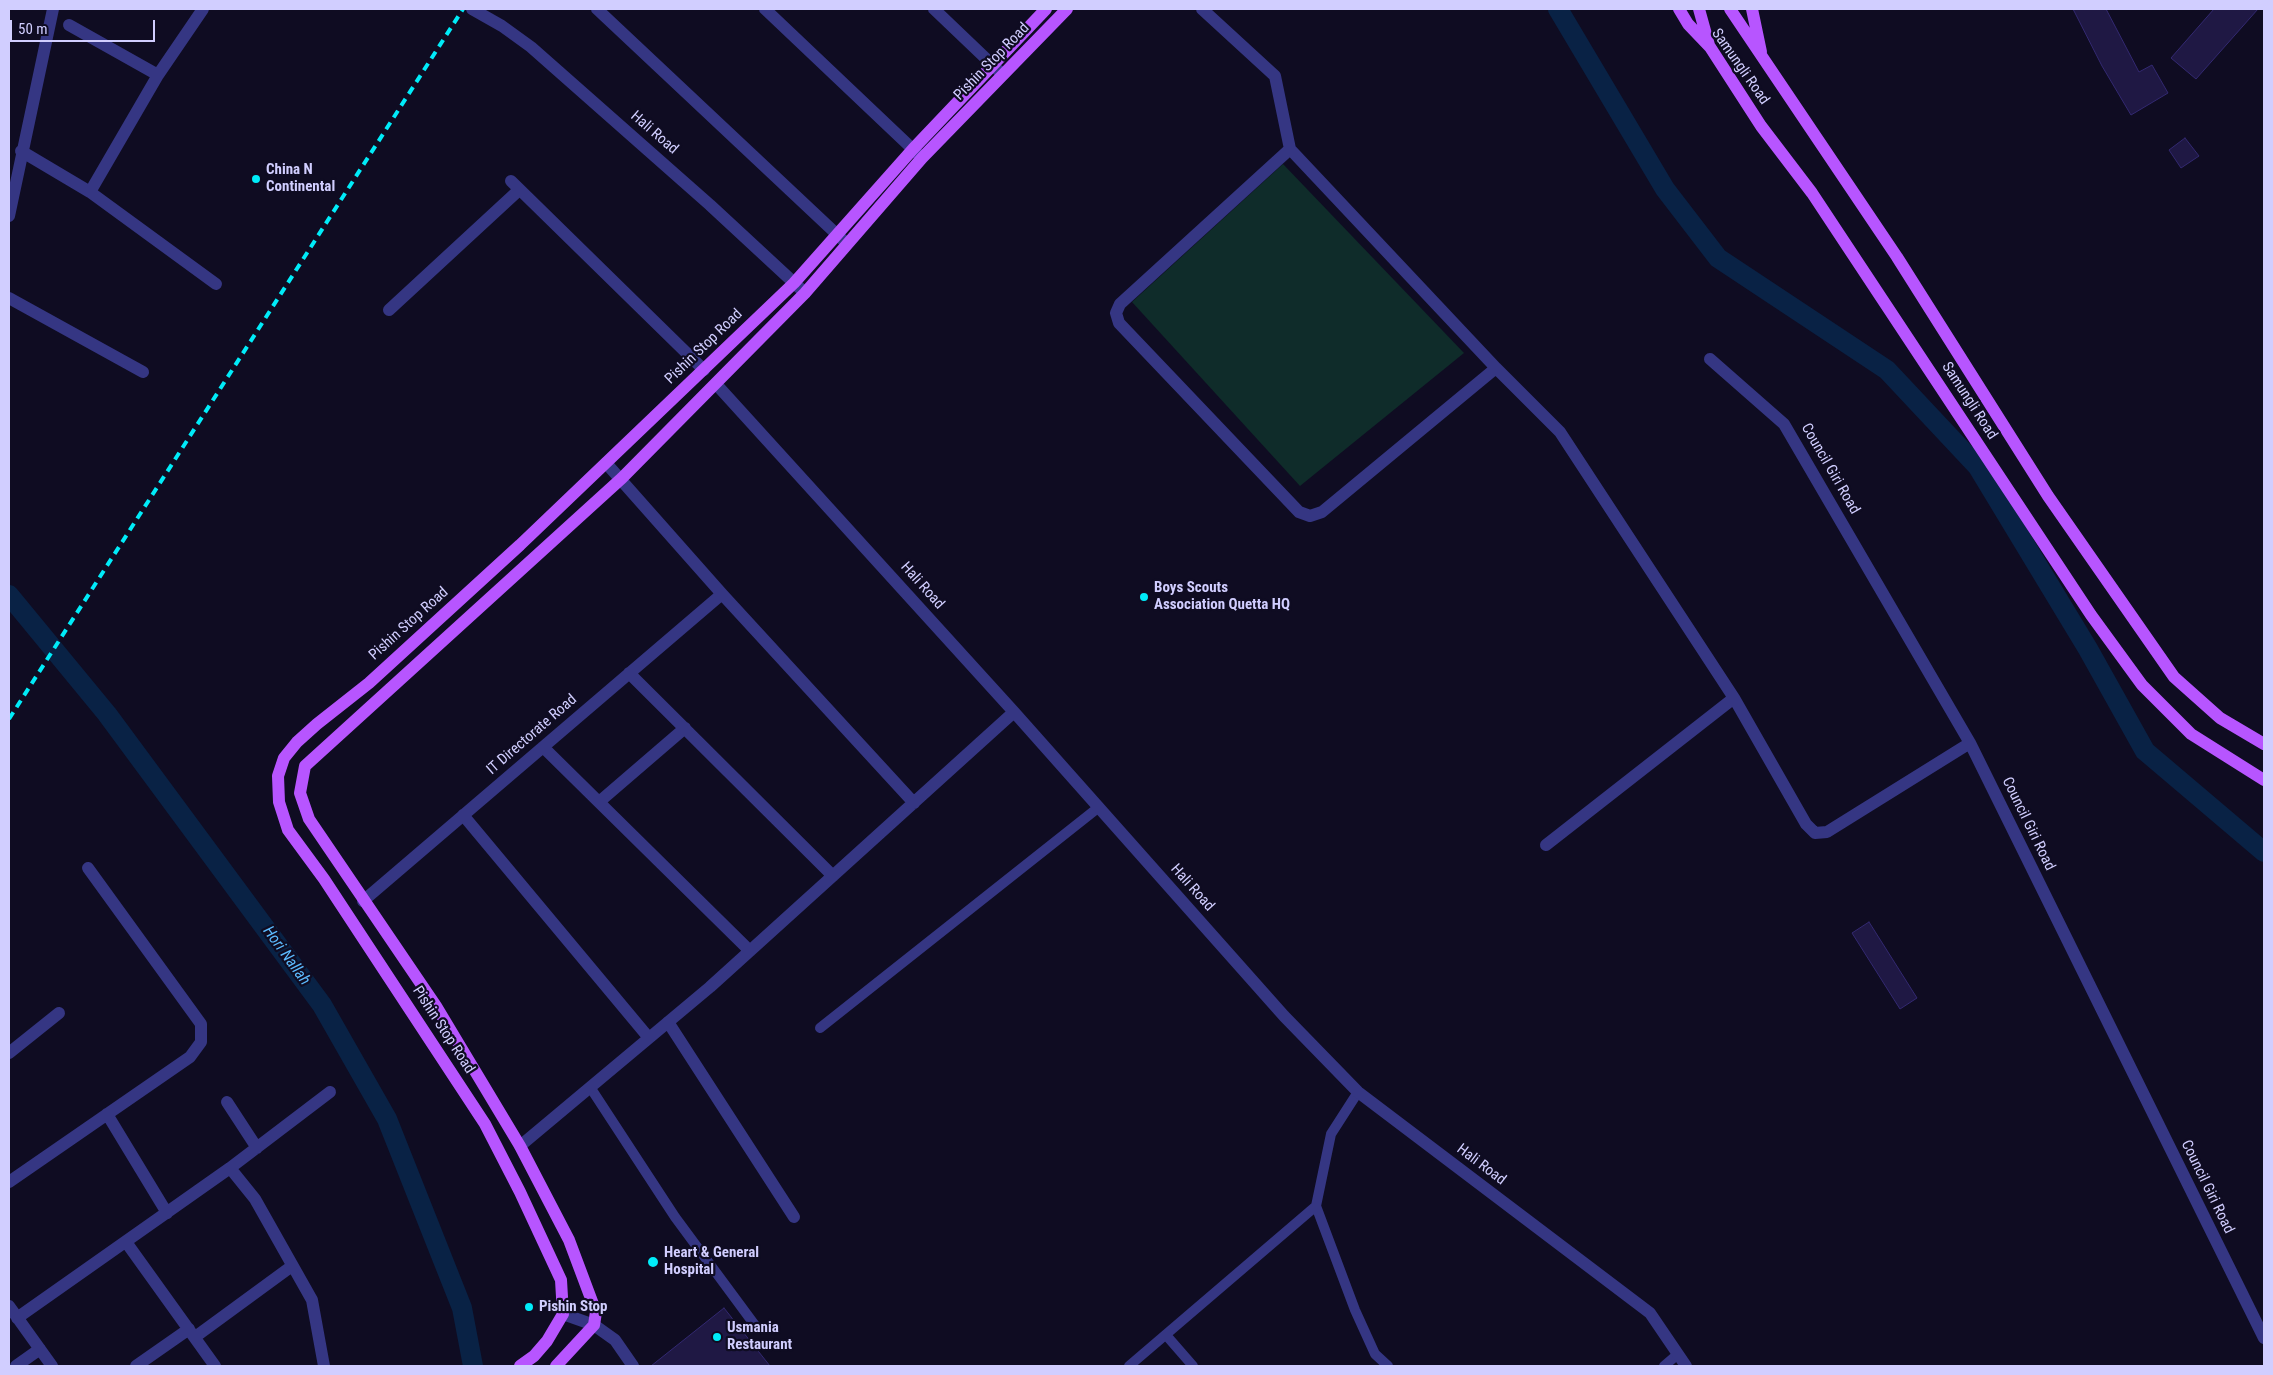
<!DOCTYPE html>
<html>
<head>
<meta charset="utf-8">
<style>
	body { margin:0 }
	#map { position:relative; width:2273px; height:1375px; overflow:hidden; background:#0f0c22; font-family:"Roboto Condensed",sans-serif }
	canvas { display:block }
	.frame { position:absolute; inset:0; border:10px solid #d1ceff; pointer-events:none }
	.scale { position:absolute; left:10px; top:20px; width:145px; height:22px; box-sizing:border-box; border:2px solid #d1ceff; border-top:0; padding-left:6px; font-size:15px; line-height:18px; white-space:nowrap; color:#d1ceff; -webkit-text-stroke:4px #0f0c22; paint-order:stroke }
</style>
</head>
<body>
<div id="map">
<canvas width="2273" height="1375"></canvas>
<div class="frame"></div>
<div class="scale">50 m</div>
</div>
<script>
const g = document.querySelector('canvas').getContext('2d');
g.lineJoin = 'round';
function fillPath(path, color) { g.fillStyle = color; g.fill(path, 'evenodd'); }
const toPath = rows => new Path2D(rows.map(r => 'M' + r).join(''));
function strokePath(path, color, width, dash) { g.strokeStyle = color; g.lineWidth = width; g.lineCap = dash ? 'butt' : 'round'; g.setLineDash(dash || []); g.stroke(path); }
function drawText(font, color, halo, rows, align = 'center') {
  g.font = font + ' "Roboto Condensed",sans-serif'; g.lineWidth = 4.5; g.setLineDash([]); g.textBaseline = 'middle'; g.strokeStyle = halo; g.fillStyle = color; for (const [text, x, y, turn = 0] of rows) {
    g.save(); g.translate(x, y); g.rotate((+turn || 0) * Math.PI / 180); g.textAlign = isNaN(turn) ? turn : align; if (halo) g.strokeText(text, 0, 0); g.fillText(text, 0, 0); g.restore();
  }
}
fillPath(toPath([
	[1283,164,1464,353,1300,486,1132,302]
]), '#0f2c2a');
strokePath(toPath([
	[1558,9,1665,189,1718,258,1887,370,1978,467,2088,649,2145,751,2264,852],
	[9,595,107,714,322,1005,387,1119,462,1308,473,1366]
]), '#092245', 20);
const building = toPath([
	[2073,9,2106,9,2139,72,2152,65,2168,93,2131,115,2102,66,2073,9],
	[2214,9,2258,9,2196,79,2171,58,2214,9],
	[2185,138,2199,156,2181,168,2169,150,2185,138],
	[1869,922,1917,998,1900,1009,1852,933,1869,922],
	[724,1308,770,1366,651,1366,724,1308]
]);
fillPath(building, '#1f1844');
strokePath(building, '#332971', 1);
strokePath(toPath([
	[820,1028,1099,807],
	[590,1087,675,1217,757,1328],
	[1358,1092,1331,1134,1316,1206,1355,1310,1375,1354,1388,1366],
	[1166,1335,1193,1366],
	[1129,1366,1316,1206],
	[1664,1366,1678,1354]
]), '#353683', 10);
strokePath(toPath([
	[472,9,502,26,531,47,710,205,805,293],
	[597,9,845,242],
	[765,9,921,157],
	[934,9,1001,73],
	[1202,9,1275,76,1290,149,1496,368,1560,432,1734,698,1806,824,1815,833,1827,832,1970,743],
	[69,25,158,75],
	[1290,149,1120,304,1116,313,1119,323,1299,512,1310,516,1322,512,1496,368],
	[21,151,90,192,216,284],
	[511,181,704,370],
	[90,192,158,75,203,9],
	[9,216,53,9],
	[9,298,143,372],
	[389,310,519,190],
	[1710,359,1784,424,1970,743,2264,1338],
	[716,384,1014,712,1284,1016,1358,1092,1650,1313,1686,1366],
	[606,463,722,594,914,803],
	[629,673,833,876],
	[543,747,750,951],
	[599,802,685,728],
	[463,815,649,1038],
	[1546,845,1734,698],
	[363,901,722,594],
	[668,1022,794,1217],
	[9,1053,59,1013],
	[227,1102,257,1148],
	[107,1114,167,1213],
	[520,1146,710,987,1014,712],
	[230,1168,255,1199,312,1300,324,1366],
	[9,1182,190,1057,201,1042,201,1024,88,868],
	[126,1242,215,1366],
	[9,1306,52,1366],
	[563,1314,594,1325,615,1340,633,1366],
	[17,1318,230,1168,330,1092],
	[195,1337,292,1266],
	[16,1366,40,1349],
	[136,1366,189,1329]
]), '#353683', 12);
strokePath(toPath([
	[1679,9,1688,24,1710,47,1761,126,1812,193,2091,615,2142,685,2191,734,2264,780],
	[1699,9,1709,45],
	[1730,9,1897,257,2048,496,2174,677,2220,718,2264,744],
	[1752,9,1761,52],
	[520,1366,534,1356,547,1341,563,1314,561,1280,520,1192,485,1124,324,879,288,830,279,802,278,776,284,758,297,742,317,724,369,683,520,545,794,283,913,149,1046,9],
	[556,1366,594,1325,596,1312,569,1240,520,1146,436,1006,309,819,300,793,305,766,622,478,805,293,922,158,1067,9]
]), '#b755ff', 12);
strokePath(toPath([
	[9,719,463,9]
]), '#00ecf9', 4, [8, 6]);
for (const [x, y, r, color] of [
	[256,179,5,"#00ecf9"],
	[1144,597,5,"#00ecf9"],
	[653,1262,6,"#00ecf9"],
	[529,1307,5,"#00ecf9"],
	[717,1337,5,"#00ecf9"]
]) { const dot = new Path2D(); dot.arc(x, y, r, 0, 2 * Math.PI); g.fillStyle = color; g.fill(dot); strokePath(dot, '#0f0c22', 2); }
drawText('15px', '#d1ceff', '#0f0c22', [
	["Pishin Stop Road",992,62,-46],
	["Samungli Road",1740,67,55],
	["Hali Road",654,133,41],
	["Pishin Stop Road",704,347,-44],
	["Samungli Road",1969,401,57],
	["Council Giri Road",1830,469,60],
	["Hali Road",922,586,48],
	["Pishin Stop Road",409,624,-42],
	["IT Directorate Road",532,735,-41],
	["Council Giri Road",2028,824,64],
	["Hali Road",1192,888,48],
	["Pishin Stop Road",443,1030,57],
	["Hali Road",1481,1165,37],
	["Council Giri Road",2207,1187,64]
]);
drawText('bold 15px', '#d1ceff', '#0f0c22', [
	["China N",266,170],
	["Continental",266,187],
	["Boys Scouts",1154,588],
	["Association Quetta HQ",1154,605],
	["Heart & General",664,1253],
	["Hospital",664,1270],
	["Pishin Stop",539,1307],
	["Usmania",727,1328],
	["Restaurant",727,1345]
], 'left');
drawText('italic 16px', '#5cbbff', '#0f0c22', [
	["Hori Nallah",286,956,54]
]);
</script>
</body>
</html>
